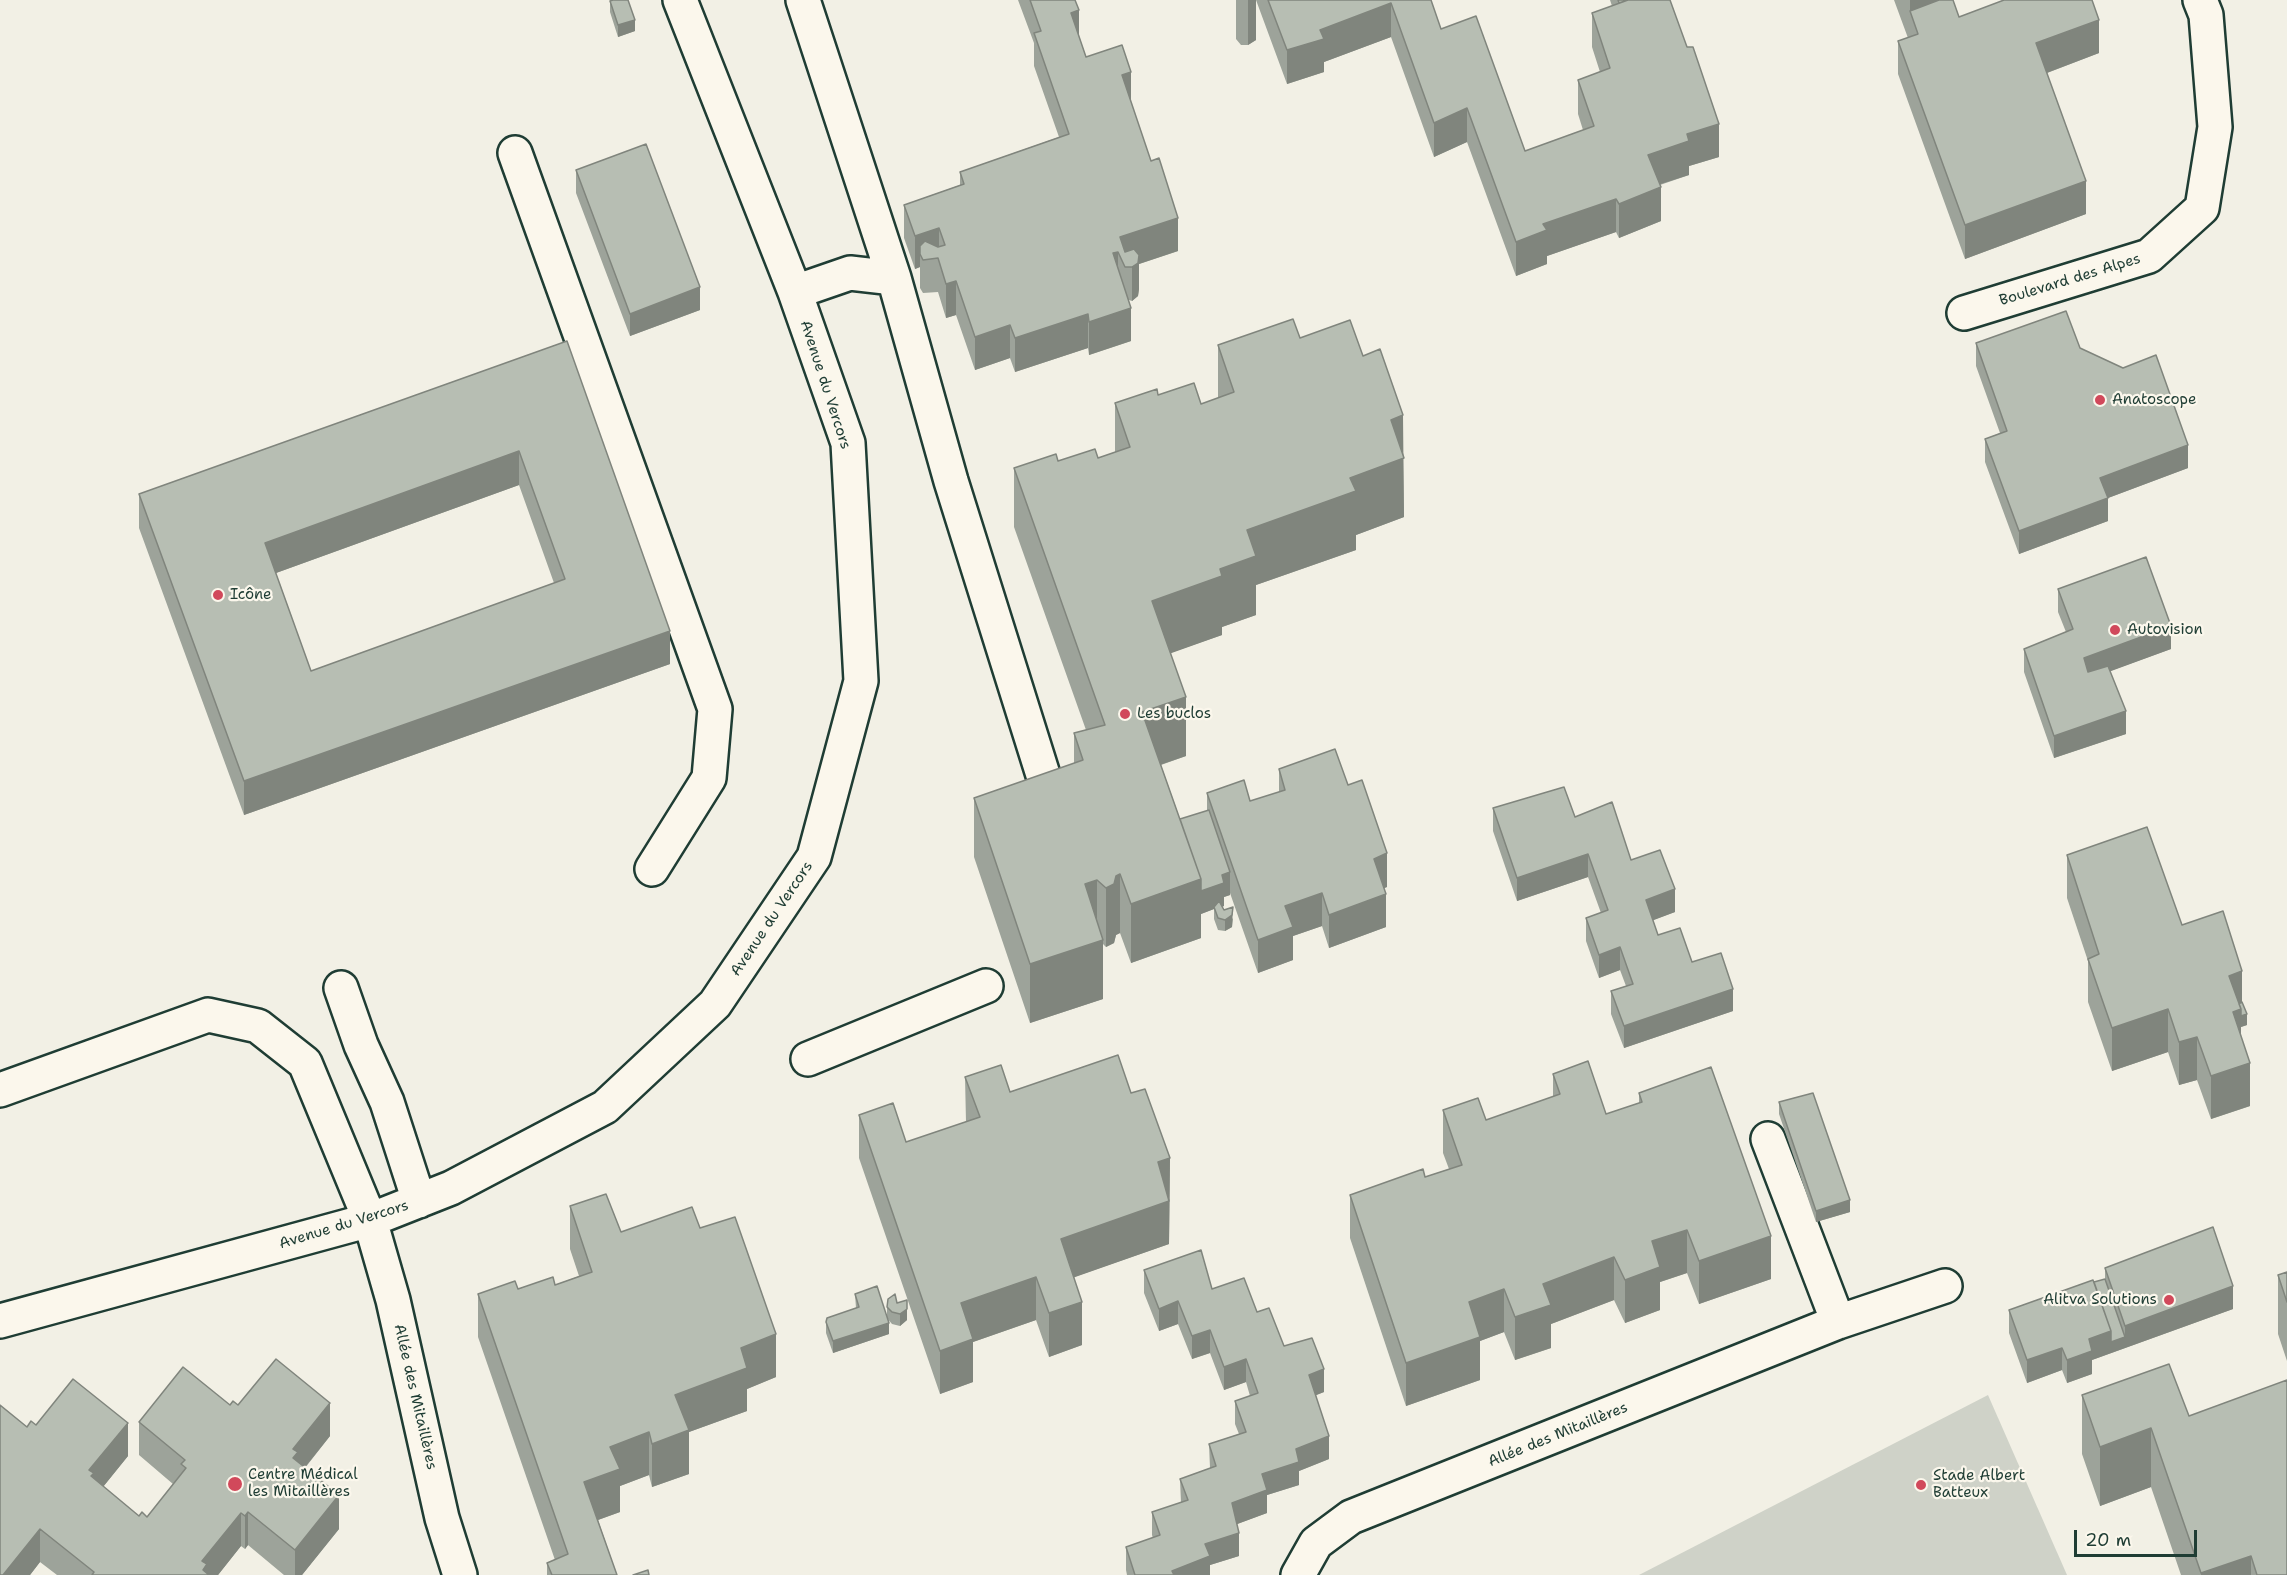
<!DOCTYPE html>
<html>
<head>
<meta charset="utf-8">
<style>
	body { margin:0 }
	#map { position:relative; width:2287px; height:1575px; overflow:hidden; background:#f2f0e5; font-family:"Shantell Sans",sans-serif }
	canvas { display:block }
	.scale { position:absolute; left:2074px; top:1530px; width:123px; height:27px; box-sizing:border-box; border:3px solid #1f3d34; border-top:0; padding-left:8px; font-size:18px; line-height:21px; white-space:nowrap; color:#1f3d34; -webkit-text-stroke:4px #fbf7ec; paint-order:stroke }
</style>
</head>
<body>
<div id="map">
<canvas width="2287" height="1575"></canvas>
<div class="scale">20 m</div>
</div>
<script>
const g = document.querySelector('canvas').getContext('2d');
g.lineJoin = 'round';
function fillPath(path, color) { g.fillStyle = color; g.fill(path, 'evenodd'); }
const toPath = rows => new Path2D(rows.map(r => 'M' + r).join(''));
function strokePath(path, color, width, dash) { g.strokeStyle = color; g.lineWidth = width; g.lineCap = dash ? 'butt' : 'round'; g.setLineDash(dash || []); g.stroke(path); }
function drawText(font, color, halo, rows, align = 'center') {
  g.font = font + ' "Shantell Sans",sans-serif'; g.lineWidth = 4.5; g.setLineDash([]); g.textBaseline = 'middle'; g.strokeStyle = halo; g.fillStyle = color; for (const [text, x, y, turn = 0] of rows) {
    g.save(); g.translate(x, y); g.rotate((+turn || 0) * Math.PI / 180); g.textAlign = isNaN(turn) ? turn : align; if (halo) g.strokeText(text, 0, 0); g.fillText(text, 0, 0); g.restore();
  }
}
fillPath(toPath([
	[1988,1395,2067,1575,1639,1575]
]), '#cfd2c8');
const minor = toPath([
	[803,0,894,278],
	[515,153,715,709,709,778,652,869],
	[795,292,850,273,894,278,951,481,1044,778],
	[1964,313,2149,256,2202,208,2215,127,2206,15,2200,0],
	[341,988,361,1045,387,1102,419,1201],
	[808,1059,986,986],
	[0,1090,208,1015,258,1026,305,1063,370,1220,393,1300,442,1518,460,1575],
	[1768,1139,1838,1322],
	[0,1321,370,1220,451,1188,605,1107,715,1004,814,857,861,681,848,443,795,292,680,0],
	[1298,1575,1316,1543,1351,1517,1838,1322,1945,1286]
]);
strokePath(minor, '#1f3d34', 38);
strokePath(minor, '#fbf7ec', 33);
fillPath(toPath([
	[1018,0,1075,0,1079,36,1086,57,1131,102,1178,251,1139,264,1139,289,1138,296,1132,301,1129,300,1131,341,1089,355,1088,348,1015,372,1010,358,975,370,956,315,946,318,938,292,923,293,920,288,920,267,915,269,904,238,904,205,960,185,960,172,1059,137,1034,66,1034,43],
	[1236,0,1431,0,1441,29,1525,151,1583,130,1578,114,1578,80,1600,72,1592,47,1592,13,1612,6,1610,0,1670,0,1719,157,1689,166,1689,175,1660,185,1661,221,1619,238,1616,232,1547,256,1547,264,1516,276,1467,142,1434,157,1391,37,1324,62,1324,72,1287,84,1256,0,1256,40,1248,45,1241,45,1236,39],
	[1894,0,1953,0,1959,17,2099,53,2047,73,2086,214,1965,259,1898,74,1898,41,1908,38],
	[610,1,635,31,618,37,610,12],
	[576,170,700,310,630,336,576,193],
	[1300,338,1363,356,1403,455,1404,517,1356,535,1356,550,1256,585,1256,615,1222,627,1222,635,1170,653,1186,756,1161,765,1180,819,1207,811,1207,793,1250,801,1279,792,1279,769,1348,785,1387,887,1384,888,1386,927,1329,948,1322,926,1293,936,1293,960,1258,973,1230,893,1230,895,1224,897,1224,906,1222,907,1224,910,1233,919,1232,927,1225,931,1218,930,1214,919,1214,909,1201,914,1201,938,1131,963,1120,933,1116,935,1114,943,1106,947,1103,944,1103,999,1030,1023,974,857,974,798,1074,764,1074,733,1086,730,1014,527,1014,468,1058,461,1098,458,1115,452,1115,403,1158,395,1201,404,1218,398,1218,345],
	[567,341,670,664,244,815,139,528,139,494],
	[519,485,554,583,311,671,276,573],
	[1976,343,2080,348,2188,468,2108,498,2108,521,2019,554,1985,462,1985,439,2000,433,1976,366],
	[2058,589,2171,649,2110,671,2126,734,2054,758,2024,672,2024,649,2066,632,2058,612],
	[1493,808,1575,817,1631,860,1675,912,1653,920,1658,935,1692,962,1733,1011,1624,1048,1611,1014,1611,991,1626,986,1620,970,1599,978,1586,941,1586,918,1601,913,1588,877,1517,901,1493,831],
	[2067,855,2182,925,2242,1002,2247,1025,2241,1027,2241,1036,2250,1106,2211,1119,2197,1080,2179,1085,2168,1052,2112,1071,2088,1002,2088,961,2067,898],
	[1553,1074,1606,1114,1639,1103,1639,1093,1771,1279,1699,1304,1687,1273,1660,1282,1660,1310,1625,1323,1614,1300,1551,1324,1551,1348,1515,1360,1504,1332,1480,1341,1480,1380,1406,1406,1350,1238,1350,1195,1425,1177,1449,1169,1443,1153,1443,1110,1486,1120,1553,1097],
	[965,1077,1010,1092,1131,1093,1170,1158,1169,1244,1074,1277,1082,1345,1049,1357,1036,1320,973,1342,973,1382,940,1394,859,1158,859,1115,906,1142,966,1122],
	[1779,1102,1850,1212,1816,1222,1779,1114],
	[570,1206,621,1232,700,1228,776,1377,747,1389,747,1411,689,1432,689,1474,652,1487,649,1475,620,1486,620,1512,598,1520,617,1575,547,1575,547,1563,555,1560,478,1337,478,1294,555,1285,579,1276,570,1249],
	[2105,1268,2233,1309,2092,1360,2092,1374,2067,1383,2062,1370,2027,1383,2009,1333,2009,1310,2105,1279],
	[1144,1270,1212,1289,1257,1312,1284,1346,1324,1392,1316,1395,1329,1459,1299,1471,1299,1485,1267,1495,1267,1513,1237,1524,1239,1556,1210,1565,1210,1575,1127,1575,1126,1570,1126,1547,1153,1538,1152,1535,1152,1512,1181,1503,1180,1479,1210,1468,1209,1444,1239,1434,1235,1424,1235,1401,1250,1396,1246,1382,1224,1390,1210,1353,1192,1359,1178,1324,1159,1331,1144,1293],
	[2287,1272,2287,1361,2278,1334,2278,1275],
	[855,1294,889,1334,833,1353,826,1333,826,1322,856,1308],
	[897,1303,907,1320,900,1326,892,1324,887,1318,887,1307],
	[2082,1395,2189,1416,2287,1575,2181,1575,2151,1487,2100,1506,2082,1454],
	[230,1405,330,1436,305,1468,339,1529,302,1575,284,1575,248,1545,245,1549,241,1546,218,1575,57,1575,40,1562,30,1575,0,1575,27,1427,36,1425,128,1456,103,1487,139,1516,147,1517,173,1484,139,1455,139,1422]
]), '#9da39a');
fillPath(toPath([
	[1248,0,1256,0,1256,40,1248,45],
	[1910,0,1952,0,1918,34,1910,11],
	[1391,3,1391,37,1324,62,1324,72,1287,84,1287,50,1320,30],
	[1079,10,1079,44,1071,13],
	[635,20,635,31,618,37,618,25],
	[2099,20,2099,53,2036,77,2036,43],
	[1131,72,1131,105,1122,75],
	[1467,108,1467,142,1434,157,1434,123],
	[1719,124,1719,157,1689,166,1689,175,1648,188,1648,155,1687,134],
	[2086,181,2086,214,1965,259,1965,225],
	[1661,187,1661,221,1619,238,1619,204],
	[1616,199,1616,232,1547,256,1547,264,1516,276,1516,242,1543,224],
	[1178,218,1178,251,1139,264,1139,289,1138,296,1132,301,1132,267,1130,267,1120,237],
	[939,228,939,261,938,258,920,254,920,267,915,269,915,236],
	[1118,252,1118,285,1113,253],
	[956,281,956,315,946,318,946,284],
	[700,287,700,310,630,336,630,314],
	[1131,308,1131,341,1089,355,1089,322],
	[1088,314,1088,348,1015,372,1015,338],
	[1010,325,1010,358,975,370,975,337],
	[1403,415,1404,517,1356,535,1356,550,1256,585,1256,615,1222,627,1222,635,1152,660,1152,601,1220,569,1247,530,1350,478,1391,420],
	[2188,445,2188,468,2100,501,2100,478],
	[519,451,519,485,265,577,265,543],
	[2108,498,2108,521,2019,554,2019,531],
	[2171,626,2171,649,2084,681,2084,658],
	[670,631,670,664,244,815,244,781],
	[1186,697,1186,756,1142,771,1142,712],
	[2126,711,2126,734,2054,758,2054,736],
	[1387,853,1387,887,1374,892,1374,859],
	[1588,854,1588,877,1517,901,1517,878],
	[1230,872,1230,895,1224,897,1224,906,1215,909,1214,907,1214,909,1201,914,1201,938,1131,963,1131,904,1201,879,1222,875],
	[1120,874,1120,933,1116,935,1114,943,1106,947,1106,888,1116,876],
	[1097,880,1097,939,1085,884],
	[1675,889,1675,912,1646,923,1646,900],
	[1322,893,1322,926,1293,936,1293,960,1258,973,1258,940,1285,906],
	[1386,894,1386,927,1329,948,1329,915],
	[1233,907,1232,927,1225,931,1225,920],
	[1103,940,1103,999,1030,1023,1030,964],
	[1620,947,1620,970,1599,978,1599,955],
	[2242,971,2242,1014,2247,1014,2247,1025,2241,1027,2241,1052,2233,1055,2229,976],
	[1733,989,1733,1011,1624,1048,1624,1026],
	[2168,1009,2168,1052,2112,1071,2112,1028],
	[2197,1037,2197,1080,2179,1085,2179,1042],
	[2250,1063,2250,1106,2211,1119,2211,1076],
	[1170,1158,1169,1244,1061,1282,1061,1239,1158,1162],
	[1850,1200,1850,1212,1816,1222,1816,1211],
	[1687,1230,1687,1273,1660,1282,1660,1310,1625,1323,1625,1280,1652,1241],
	[1771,1236,1771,1279,1699,1304,1699,1261],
	[1614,1257,1614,1300,1551,1324,1551,1348,1515,1360,1515,1317,1543,1284],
	[1036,1277,1036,1320,973,1342,973,1382,940,1394,940,1351,961,1303],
	[2233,1286,2233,1309,2092,1360,2092,1374,2067,1383,2067,1360,2089,1339,2111,1331,2125,1337,2125,1326],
	[1504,1289,1504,1332,1480,1341,1480,1380,1406,1406,1406,1363,1469,1302],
	[907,1300,907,1320,900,1326,900,1314],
	[1178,1301,1178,1324,1159,1331,1159,1309],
	[1082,1302,1082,1345,1049,1357,1049,1313],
	[889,1323,889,1334,833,1353,833,1341],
	[1210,1330,1210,1353,1192,1359,1192,1336],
	[776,1334,776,1377,747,1389,747,1411,689,1432,689,1474,652,1487,652,1444,675,1395,741,1348],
	[2062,1348,2062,1370,2027,1383,2027,1360],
	[1246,1359,1246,1382,1224,1390,1224,1367],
	[1324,1369,1324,1392,1309,1398,1309,1375],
	[330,1403,330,1436,298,1476,293,1491,293,1449],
	[128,1423,128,1456,94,1498,89,1470],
	[2151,1428,2151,1487,2100,1506,2100,1447],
	[649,1432,649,1475,620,1486,620,1512,584,1525,584,1482,610,1447],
	[1329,1436,1329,1459,1299,1471,1299,1485,1267,1495,1267,1513,1232,1526,1232,1503,1262,1474,1296,1449],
	[339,1495,339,1529,302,1575,295,1575,295,1550],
	[248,1512,248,1545,245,1549,245,1516],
	[241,1513,241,1546,218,1575,202,1575,202,1561],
	[40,1529,40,1562,30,1575,3,1575],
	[1239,1533,1239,1556,1210,1565,1210,1575,1172,1575,1172,1571,1205,1544],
	[2251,1556,2251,1575,2201,1575,2201,1573]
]), '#80857d');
const building = toPath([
	[613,0,628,0,635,20,618,25,610,1,613,0],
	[1030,0,1075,0,1079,10,1071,13,1086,57,1122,45,1131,72,1122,75,1151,161,1159,158,1178,218,1120,237,1125,252,1134,249,1139,255,1138,263,1132,267,1125,267,1118,252,1113,253,1131,308,1089,322,1088,314,1015,338,1010,325,975,337,956,281,946,284,938,258,923,260,920,254,920,246,925,241,938,247,945,245,939,228,915,236,904,205,964,184,960,172,1069,134,1034,33,1041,31,1030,0],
	[1268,0,1431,0,1441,29,1476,16,1525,151,1594,126,1578,80,1610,68,1592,13,1628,0,1670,0,1687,47,1693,47,1719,124,1687,134,1689,141,1648,155,1661,187,1619,204,1616,199,1543,224,1547,230,1516,242,1467,108,1434,123,1391,3,1320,30,1324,39,1287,50,1268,0],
	[1618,0,1628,0,1619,3,1618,0],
	[1939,0,1953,0,1959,17,2004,0,2092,0,2099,20,2036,43,2086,181,1965,225,1898,41,1918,34,1910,11,1939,0],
	[646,144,700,287,630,314,576,170,646,144],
	[2066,311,2080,348,2123,368,2156,355,2188,445,2100,478,2108,498,2019,531,1985,439,2007,431,1976,343,2066,311],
	[1293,319,1300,338,1350,320,1363,356,1380,349,1403,415,1391,420,1404,458,1350,478,1356,491,1247,530,1256,556,1220,569,1222,576,1152,601,1186,697,1142,712,1201,879,1131,904,1120,874,1116,876,1114,884,1106,888,1097,880,1085,884,1103,940,1030,964,974,798,1083,760,1074,733,1105,725,1014,468,1056,454,1058,461,1095,449,1098,458,1130,447,1115,403,1157,389,1158,395,1194,383,1201,404,1234,392,1218,345,1293,319],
	[567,341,670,631,244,781,139,494,567,341],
	[519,451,565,579,311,671,265,543,519,451],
	[2146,557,2171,626,2084,658,2088,672,2108,666,2126,711,2054,736,2024,649,2073,629,2058,589,2146,557],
	[1335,749,1348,785,1362,780,1387,853,1374,859,1386,894,1329,915,1322,893,1285,906,1293,927,1258,940,1207,793,1244,780,1250,801,1285,790,1279,769,1335,749],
	[1564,787,1575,817,1612,802,1631,860,1660,850,1675,889,1646,900,1658,935,1680,928,1692,962,1721,953,1733,989,1624,1026,1611,991,1633,984,1620,947,1599,955,1586,918,1608,910,1588,854,1517,878,1493,808,1564,787],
	[1209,810,1230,872,1222,875,1224,883,1201,891,1201,879,1180,819,1209,810],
	[2147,827,2182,925,2223,911,2242,971,2229,976,2241,1009,2233,1012,2250,1063,2211,1076,2197,1037,2179,1042,2168,1009,2112,1028,2088,959,2099,954,2067,855,2147,827],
	[1219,901,1224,910,1233,907,1232,915,1225,920,1218,918,1214,907,1219,901],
	[2242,1002,2247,1014,2241,1016,2241,1009,2239,1004,2242,1002],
	[1118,1055,1131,1093,1145,1089,1170,1158,1158,1162,1169,1201,1061,1239,1082,1302,1049,1313,1036,1277,961,1303,973,1339,940,1351,859,1115,893,1103,906,1142,980,1117,965,1077,1001,1065,1010,1092,1118,1055],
	[1588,1061,1606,1114,1642,1102,1639,1093,1711,1067,1771,1236,1699,1261,1687,1230,1652,1241,1660,1267,1625,1280,1614,1257,1543,1284,1551,1305,1515,1317,1504,1289,1469,1302,1480,1337,1406,1363,1350,1195,1423,1169,1425,1177,1462,1165,1443,1110,1478,1098,1486,1120,1560,1094,1553,1074,1588,1061],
	[1813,1093,1850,1200,1816,1211,1779,1102,1813,1093],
	[606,1194,621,1232,692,1207,700,1228,735,1217,776,1334,741,1348,747,1368,675,1395,689,1430,652,1444,649,1432,610,1447,620,1469,584,1482,617,1575,552,1575,547,1563,568,1554,478,1294,515,1281,518,1289,553,1277,555,1285,592,1272,570,1206,606,1194],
	[2213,1227,2233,1286,2125,1326,2105,1268,2213,1227],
	[1201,1250,1212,1289,1244,1278,1257,1312,1269,1308,1284,1346,1312,1338,1324,1369,1309,1375,1329,1436,1296,1449,1299,1462,1262,1474,1267,1490,1232,1503,1239,1533,1205,1544,1210,1556,1172,1571,1174,1575,1135,1575,1126,1547,1160,1535,1152,1512,1188,1500,1180,1479,1216,1466,1209,1444,1246,1432,1235,1401,1258,1393,1246,1359,1224,1367,1210,1330,1192,1336,1178,1301,1159,1309,1144,1270,1201,1250],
	[2287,1272,2287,1302,2278,1275,2287,1272],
	[2105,1279,2125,1337,2111,1342,2111,1331,2094,1282,2105,1279],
	[2093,1280,2111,1331,2089,1339,2092,1351,2067,1360,2062,1348,2027,1360,2009,1310,2093,1280],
	[877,1286,889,1323,833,1341,826,1322,827,1318,859,1307,855,1294,877,1286],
	[895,1294,897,1303,907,1300,907,1309,900,1314,892,1312,887,1307,888,1299,895,1294],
	[276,1359,330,1403,293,1449,298,1452,293,1458,339,1495,295,1550,248,1512,245,1516,241,1513,202,1561,207,1564,203,1570,209,1575,92,1575,94,1572,40,1529,3,1575,0,1575,0,1405,27,1427,31,1421,36,1425,73,1379,128,1423,89,1470,94,1473,91,1476,139,1516,142,1512,147,1517,186,1468,181,1464,185,1460,139,1422,183,1367,230,1405,233,1401,238,1405,276,1359],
	[2169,1364,2189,1416,2287,1380,2287,1575,2257,1575,2251,1556,2201,1573,2151,1428,2100,1447,2082,1395,2169,1364],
	[648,1570,649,1575,633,1575,648,1570]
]);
fillPath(building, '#b7beb3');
strokePath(building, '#80857d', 1.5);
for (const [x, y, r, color] of [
	[2100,400,6,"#d1495b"],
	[218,595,6,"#d1495b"],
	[2115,630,6,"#d1495b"],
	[1125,714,6,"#d1495b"],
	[2169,1300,6,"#d1495b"],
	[235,1484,8,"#d1495b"],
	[1921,1485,6,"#d1495b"]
]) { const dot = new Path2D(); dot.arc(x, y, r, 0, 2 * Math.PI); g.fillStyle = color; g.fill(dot); strokePath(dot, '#fbf7ec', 2); }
drawText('15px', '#1f3d34', '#fbf7ec', [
	["Boulevard des Alpes",2070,280,-17],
	["Avenue du Vercors",825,385,72],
	["Avenue du Vercors",772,919,-56],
	["Avenue du Vercors",344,1225,-17],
	["Allée des Mitaillères",415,1397,77],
	["Allée des Mitaillères",1558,1435,-22]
]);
drawText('15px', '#1f3d34', '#fbf7ec', [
	["Anatoscope",2112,400],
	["Icône",230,595],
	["Autovision",2127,630],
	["Les buclos",1137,714],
	["Alitva Solutions",2157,1300,"right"],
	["Centre Médical",248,1475],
	["les Mitaillères",248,1492],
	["Stade Albert",1933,1476],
	["Batteux",1933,1493]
], 'left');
</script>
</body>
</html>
